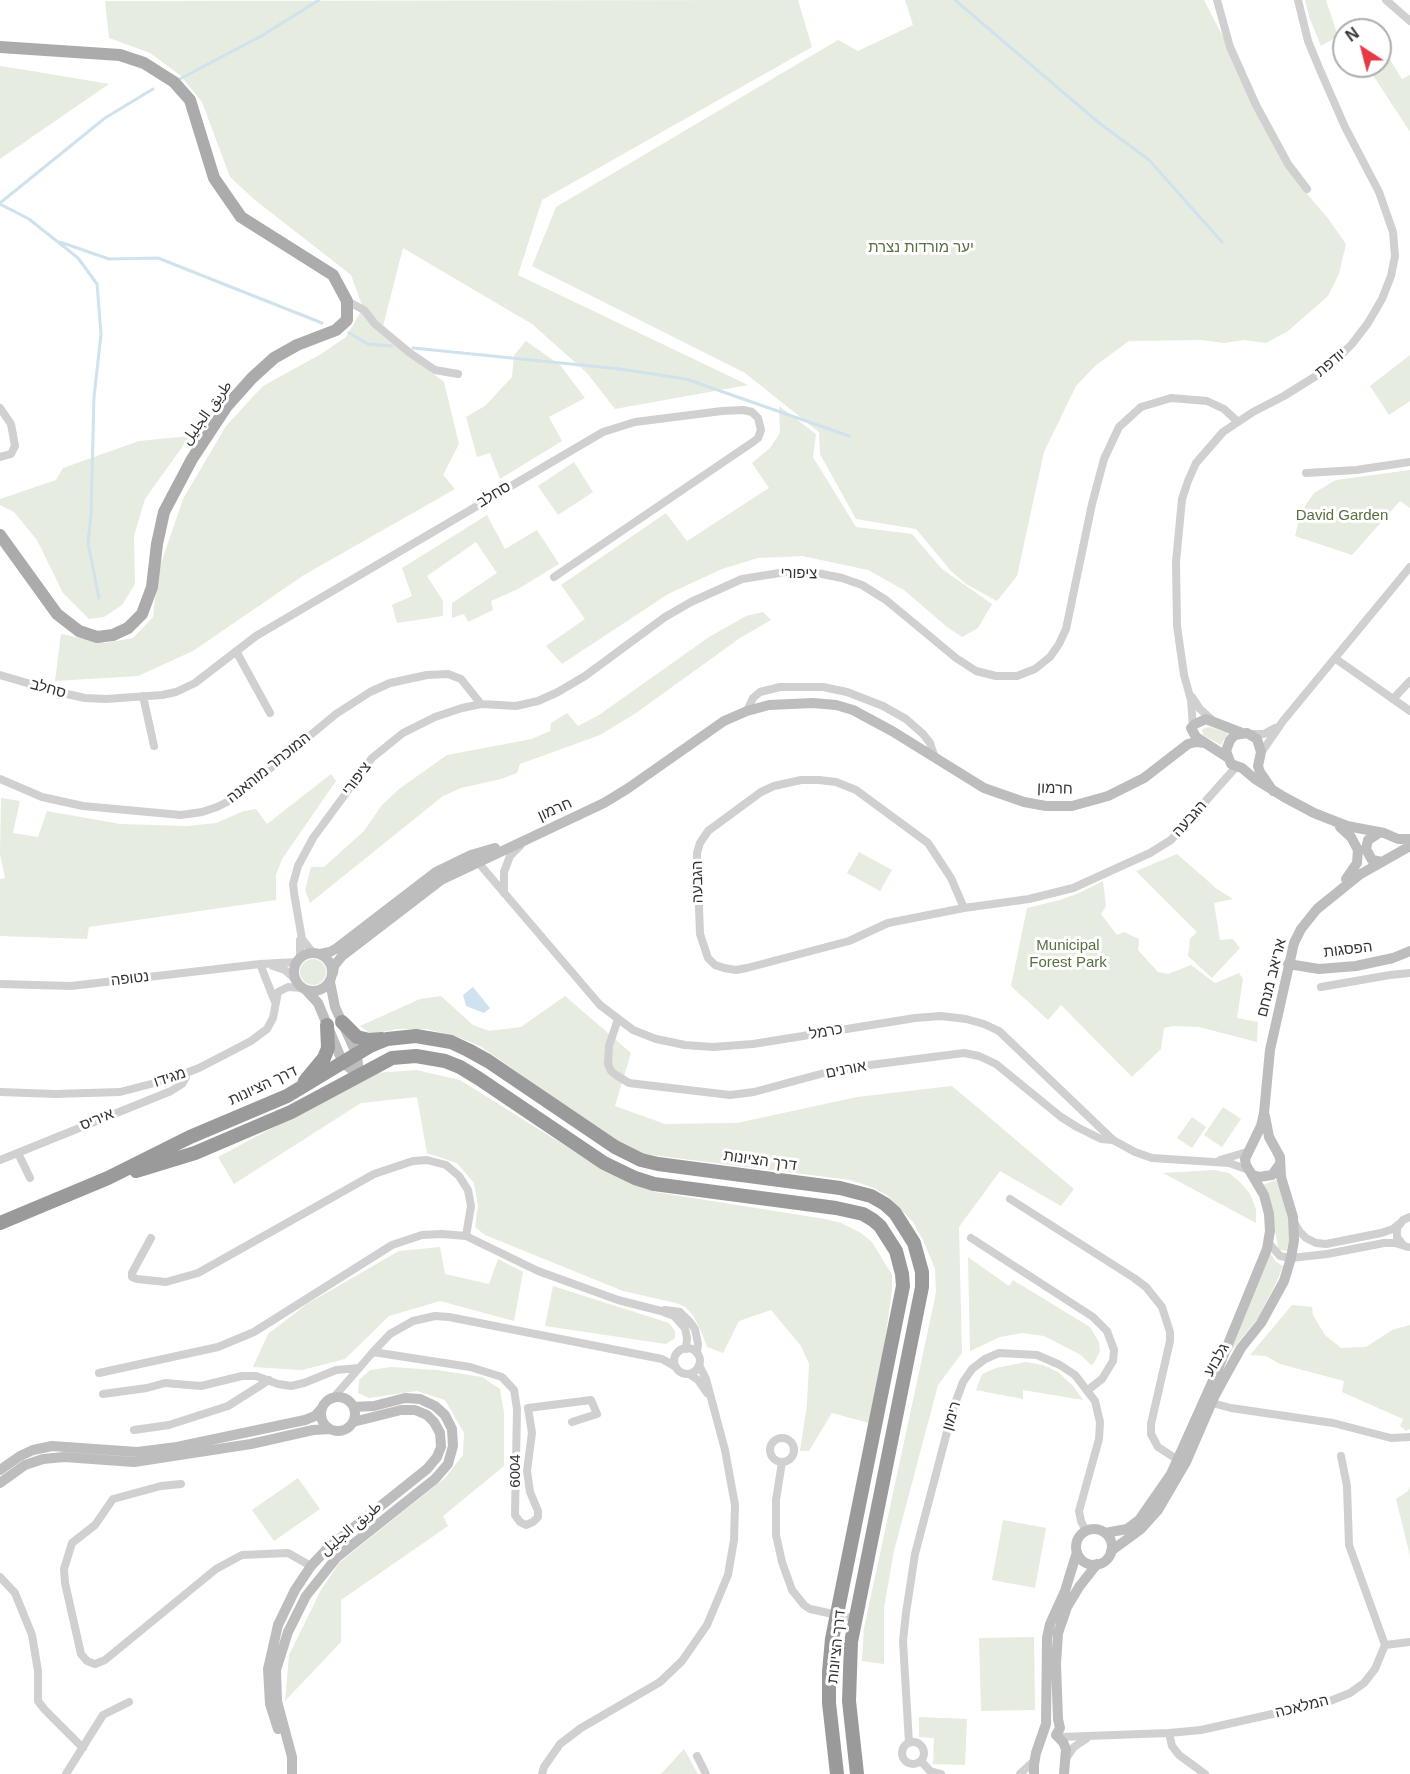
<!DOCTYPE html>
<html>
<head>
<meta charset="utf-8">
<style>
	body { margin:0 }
	#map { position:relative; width:1410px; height:1774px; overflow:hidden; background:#fff; font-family:Arial,sans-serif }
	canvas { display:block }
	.north { position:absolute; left:1332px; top:18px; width:60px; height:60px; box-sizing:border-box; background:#fff; border:2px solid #adadad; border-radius:50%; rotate:324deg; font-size:16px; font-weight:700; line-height:24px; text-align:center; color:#333 }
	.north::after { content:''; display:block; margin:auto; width:21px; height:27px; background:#e63946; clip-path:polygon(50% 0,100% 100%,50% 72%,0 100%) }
</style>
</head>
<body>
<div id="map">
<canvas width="1410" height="1774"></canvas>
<div class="north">N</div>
</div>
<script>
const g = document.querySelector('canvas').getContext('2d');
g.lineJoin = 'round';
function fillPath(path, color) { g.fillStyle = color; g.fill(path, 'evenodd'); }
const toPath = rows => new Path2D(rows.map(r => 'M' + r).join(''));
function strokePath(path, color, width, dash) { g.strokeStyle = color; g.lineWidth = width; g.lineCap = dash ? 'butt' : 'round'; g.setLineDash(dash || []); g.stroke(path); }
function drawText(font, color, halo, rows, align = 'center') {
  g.font = font + ' Arial,"Noto Sans Arabic","Noto Sans Hebrew",sans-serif'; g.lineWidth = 6; g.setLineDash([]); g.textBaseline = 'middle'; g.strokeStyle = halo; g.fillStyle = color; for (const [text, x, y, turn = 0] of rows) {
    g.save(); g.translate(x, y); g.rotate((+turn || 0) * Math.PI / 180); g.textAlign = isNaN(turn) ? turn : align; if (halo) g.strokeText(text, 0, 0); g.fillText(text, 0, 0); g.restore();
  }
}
fillPath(toPath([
	[798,0,812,47,542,200,518,275,748,385,615,409,587,373,532,324,403,248,381,334,444,382,459,444,443,475,455,489,304,575,193,651,138,676,55,681,61,634,105,643,133,638,153,617,158,572,183,499,226,426,263,386,321,354,346,337,363,308,351,275,255,200,230,177,202,102,180,75,150,53,109,38,105,1],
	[905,0,1204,0,1270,128,1278,154,1301,187,1327,217,1346,244,1339,274,1328,296,1288,331,1266,343,1244,340,1224,343,1201,340,1129,341,1095,366,1076,386,1044,452,1017,576,997,601,966,584,951,571,916,529,856,519,820,454,819,432,745,373,532,266,556,207,838,40,858,51,913,25],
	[1305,0,1326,0,1338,36,1321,46,1310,19],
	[1380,44,1402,79,1410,75,1410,132,1367,66,1380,66],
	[0,66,32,71,109,84,0,159],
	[526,341,560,365,585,398,549,417,562,441,500,479,490,453,477,457,466,417,485,406,512,377,514,355],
	[1410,355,1410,401,1389,415,1370,386],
	[779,406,816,434,813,457,856,527,912,534,942,569,992,604,978,628,962,637,947,627,904,590,868,570,802,556,758,558,722,569,668,594,562,664,546,646,585,619,561,585,666,513,687,541,769,488,752,463,770,448,780,433],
	[190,436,145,499,134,536,135,584,122,605,104,617,89,619,63,593,37,540,14,512,0,505,0,499,56,480,63,468,139,441],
	[574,462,593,492,558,515,538,486],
	[1410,470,1410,508,1400,501,1352,555,1295,536,1301,512,1314,493,1336,480],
	[487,515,505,549,537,530,559,564,518,589,491,601,493,610,468,622,464,614,452,618,452,603,497,573,476,542,427,576,443,601,443,616,397,623,392,605,412,596,402,568],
	[763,612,771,620,740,638,636,713,600,735,520,764,517,773,501,779,461,788,443,796,310,903,305,890,311,867,324,867,364,831,382,805,399,789,447,755,532,739,550,731,551,723,567,713,578,726,599,715,709,637,746,616],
	[1210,727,1228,733,1221,745,1203,735,1202,729],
	[331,774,336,781,282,859,276,875,276,900,89,927,87,939,0,936,0,879,5,878,0,854,1,798,20,801,13,833,38,837,47,811,120,824,187,826,216,823,244,811,256,809,267,824],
	[859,852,892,870,880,891,847,873],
	[1177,854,1217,889,1233,899,1214,903,1220,940,1233,939,1240,948,1212,978,1188,956,1190,939,1197,932,1136,871],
	[1103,881,1106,906,1101,914,1117,935,1124,932,1139,939,1138,950,1158,972,1168,974,1191,965,1215,983,1239,973,1243,979,1237,1018,1258,1022,1257,1042,1199,1027,1173,1026,1164,1028,1161,1049,1132,1077,1061,1005,1048,1020,1011,986,1027,908,1060,900,1079,893],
	'300 972a13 13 0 1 1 26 0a13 13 0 1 1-26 0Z',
	[441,996,473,1025,489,1031,521,1027,565,996,631,1053,615,1106,665,1124,737,1123,857,1097,952,1086,1074,1189,1061,1206,1000,1171,959,1227,962,1353,938,1385,894,1551,884,1608,884,1664,862,1661,864,1628,936,1293,935,1269,924,1242,913,1222,888,1196,874,1188,850,1180,644,1154,616,1141,480,1046,458,1037,427,1029,397,1029,371,1034,360,1026,420,999],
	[416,1070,460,1080,604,1170,655,1192,825,1219,841,1223,861,1233,872,1242,892,1275,892,1291,873,1424,832,1413,809,1451,800,1451,807,1404,809,1364,801,1346,771,1310,739,1321,723,1353,707,1347,701,1331,693,1315,685,1307,676,1303,623,1291,485,1235,475,1227,478,1206,474,1183,457,1163,427,1153,417,1097,361,1103,234,1184,218,1157,375,1073],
	[1223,1107,1241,1119,1222,1147,1204,1135],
	[1192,1117,1206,1127,1192,1148,1177,1138],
	[1214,1170,1229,1173,1241,1183,1250,1194,1256,1209,1256,1223,1163,1173],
	[1276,1180,1282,1194,1289,1220,1290,1233,1287,1251,1280,1250,1278,1247,1273,1218,1262,1185],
	[440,1247,445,1274,489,1284,498,1259,523,1272,514,1321,440,1301,389,1316,345,1359,302,1370,253,1367,268,1334,307,1304,399,1251],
	[1270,1253,1276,1262,1283,1266,1276,1283,1258,1318,1224,1360],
	[968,1257,1009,1286,1013,1280,1090,1327,1099,1342,1100,1351,1094,1363,1091,1365,1081,1355,1044,1336,1022,1333,1000,1337,970,1351],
	[553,1286,669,1323,675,1331,675,1338,666,1344,545,1326],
	[1292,1305,1312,1307,1313,1315,1325,1335,1341,1348,1366,1347,1392,1330,1410,1325,1410,1429,1406,1431,1400,1426,1403,1419,1342,1392,1344,1381,1280,1364,1266,1356,1250,1355],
	[1026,1362,1043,1365,1058,1372,1073,1386,1083,1400,1023,1390,1023,1399,976,1390,982,1374,996,1368],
	[391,1367,437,1370,482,1377,500,1389,504,1413,504,1466,443,1516,448,1526,341,1600,341,1642,285,1701,289,1655,321,1590,339,1563,445,1478,463,1455,464,1433,445,1400,417,1391,369,1398,358,1393,359,1380,370,1370],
	[298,1478,320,1509,274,1541,252,1510],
	[1410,1487,1410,1556,1396,1499,1408,1491],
	[1003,1520,1046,1528,1035,1588,992,1580],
	[1034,1637,1035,1710,981,1711,979,1638],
	[919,1717,967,1719,965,1765,933,1764,934,1738,919,1737],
	[684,1749,698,1774,661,1774]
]), '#e6ecdf');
fillPath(toPath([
	[473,987,490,1008,484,1013,466,1006,463,995]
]), '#cfe2ee');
strokePath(toPath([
	[955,0,1098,122,1149,160,1222,242],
	[178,80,263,35,319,0],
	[0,203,105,118,153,89],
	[0,204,29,219,78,258,97,284,101,334,94,397,91,514,88,543,99,598],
	[60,242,109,259,158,258,322,323],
	[349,333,368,344,392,346],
	[413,348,620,369,686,379,849,436]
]), '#cfe2ee', 3);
strokePath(toPath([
	[1217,0,1230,47,1256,105,1288,164,1307,189],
	[1386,0,1410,21],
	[347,301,364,310,375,324,410,353,435,370,458,374],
	[0,408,11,424,15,446,11,454,0,457],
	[1306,473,1356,470,1410,462],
	[236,651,270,713],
	[1336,659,1410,711],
	[0,675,58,692,85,698,106,699,162,695,176,692,195,683,256,636,603,432,635,422,722,411,743,410,752,412,758,418,761,430,758,438,753,442,554,577],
	[143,696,154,746],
	[1192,697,1200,709,1211,719],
	[1393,699,1410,681],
	[747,711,753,698,760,692,780,687,823,687,847,692,883,706,906,719,923,734,930,743,935,758],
	[1193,727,1191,700,1184,675,1177,626,1176,562,1182,499,1188,481,1196,463,1223,432,1253,412,1284,396,1316,376,1336,360,1352,344,1368,323,1382,299,1391,276,1395,256,1393,232,1379,192,1345,127,1320,70,1308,41,1298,0],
	[1250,734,1264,734,1275,728],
	[1261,753,1283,721,1410,567],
	[0,779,42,797,83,806,181,815,202,812,217,807,233,799,336,714,370,692,390,683,427,675,448,674,461,679,481,704],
	[476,860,600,1005,633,1030,656,1039,685,1045,713,1047,753,1044,915,1018,941,1016,966,1019,984,1024,999,1031,1113,1140,1135,1152,1152,1158,1229,1163,1249,1170],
	[504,893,504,872,510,856,520,846],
	[964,908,951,878,928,843,856,790,836,782,819,780,801,780,774,786,761,792,708,831,700,843,697,853,700,934,708,958,715,965,724,968,736,970,747,968,849,941,888,923,964,908,1029,899,1073,888,1150,853,1171,840,1236,767],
	[300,940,300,958],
	[313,953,302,939,294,893,293,884,298,866,313,838,372,758,403,733,435,717,462,708,481,704,516,706,538,701,558,692,585,676,665,617,691,602,742,579,792,571,817,573,842,578,862,585,886,600,956,658,976,671,996,676,1017,676,1035,669,1050,657,1059,644,1066,629,1092,504,1104,459,1119,427,1141,407,1171,398,1207,401,1224,409,1238,422],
	[260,964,275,1002],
	[273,966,285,970,295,979],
	[0,984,71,986,260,964,297,962],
	[1321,987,1390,975,1410,973],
	[618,1019,609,1046,608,1064,611,1071,616,1075,629,1083,730,1095,754,1092,824,1073,870,1065,964,1053,979,1056,996,1064,1061,1117,1077,1127,1101,1139,1113,1140],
	[0,1092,55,1094,120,1092,170,1079,199,1068,251,1041,267,1029,273,1018,278,992,288,987,302,988],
	[18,1153,30,1178],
	[0,1160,171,1091,182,1084,186,1077,185,1073],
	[1220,1160,1247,1152],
	[1010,1199,1134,1278,1146,1287,1162,1307,1170,1332,1170,1341,1151,1424,1151,1434,1158,1447,1178,1460],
	[1294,1222,1300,1232,1306,1238,1316,1243,1326,1244,1381,1233,1393,1229,1399,1224],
	[151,1238,132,1273,132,1277,137,1279,166,1282,198,1273,374,1174,413,1161,427,1160,446,1165,459,1176,468,1190,471,1206,466,1236],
	[971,1238,1093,1317,1107,1331,1114,1350,1113,1361,1102,1379,1088,1390],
	[1268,1242,1280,1256,1291,1258,1327,1254,1384,1243,1395,1243,1408,1247],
	[1403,1245,1397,1237,1397,1228,1403,1220,1410,1217],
	[665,1310,680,1312,690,1322,695,1329,698,1344,697,1353],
	'674 1361a13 13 0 1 1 26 0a13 13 0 1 1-26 0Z',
	[373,1352,390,1334,413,1321,435,1316,449,1317,662,1359,676,1367],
	[99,1373,218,1347,254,1332,392,1245,422,1235,442,1234,466,1236,538,1271,618,1300,661,1311,674,1316,685,1328,687,1338,686,1349],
	[689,1374,698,1380,707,1393],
	[103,1394,147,1388,165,1383,201,1386,242,1376,256,1376,278,1384,291,1386,304,1383,336,1370,359,1368],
	[334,1397,373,1352,470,1367,502,1377,514,1390,517,1409,515,1515,520,1522,526,1525,533,1522,538,1517,538,1511,530,1492,527,1471,532,1433,528,1408,591,1400,597,1414,572,1422],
	[1212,1403,1231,1408,1333,1423,1391,1438,1410,1437],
	[134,1430,169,1425,228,1406,269,1380],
	'770 1450a12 12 0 1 1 24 0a12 12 0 1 1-24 0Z',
	[1341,1456,1347,1486,1349,1545,1385,1645],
	[782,1462,776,1500,776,1535,782,1562,792,1590,804,1605,810,1609,856,1619],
	[181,1484,161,1486,113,1499,95,1525,72,1543,64,1569,65,1583,81,1654,87,1661,95,1664,105,1660,216,1569,242,1555,288,1553,311,1566],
	[0,1577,15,1593,32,1635,38,1671,38,1701,45,1710,83,1748],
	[1385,1645,1410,1642],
	[1169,1733,1172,1746,1179,1755,1205,1774],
	[1060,1737,1169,1733,1201,1730,1330,1701,1350,1693,1364,1683,1375,1669,1385,1645],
	'902 1753a11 11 0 1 1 22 0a11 11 0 1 1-22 0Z',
	[909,1743,903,1641,906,1613,915,1554,953,1409,963,1382,972,1369,985,1359,999,1353,1037,1355,1060,1365,1075,1375,1095,1401,1100,1422,1099,1439,1079,1511,1081,1521,1086,1531],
	[697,1756,706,1774],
	[1067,1757,1074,1747,1086,1739],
	[921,1761,930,1771,941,1774],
	[66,1774,103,1715,129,1702],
	[542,1774,544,1767,560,1744,581,1728,660,1682,682,1661,707,1625,728,1575,734,1540,735,1505,725,1450,706,1379,699,1365],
	[1020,1774,1034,1761]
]), '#d0d0d0', 8);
strokePath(toPath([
	[1227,757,1196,737,1191,728,1195,724,1206,719,1242,733],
	[1273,791,1260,772,1258,766,1261,752,1257,739,1247,733,1235,735,1230,740,1226,751,1231,764,1242,768,1255,779,1284,797,1314,813,1347,826,1384,833,1398,839,1410,839],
	[1340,827,1351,837,1358,850,1357,863,1346,879],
	[1379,833,1368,840,1366,849,1372,860,1382,862],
	'294 972a19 19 0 1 1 38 0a19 19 0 1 1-38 0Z',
	[320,954,330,952,337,948,436,872,471,855,495,848],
	[1288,964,1319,969,1356,966,1393,958,1410,951],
	[333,973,334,966,342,956,441,880,604,803,627,789,724,721,747,711,769,705,813,703,836,705,853,710,892,731,984,788,1024,802,1046,806,1072,806,1108,796,1144,778,1188,744,1196,742,1205,743],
	[330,982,335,1007,357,1055,359,1075],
	[307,991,318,1003,343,1063,359,1075],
	[1253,1175,1259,1177,1272,1175,1280,1164],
	'321 1414a17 17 0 1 1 34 0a17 17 0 1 1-34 0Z',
	[0,1470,20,1456,33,1450,52,1446,137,1452,177,1447,305,1420,315,1416,322,1408],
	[0,1483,25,1465,43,1459,64,1457,134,1462,251,1444,313,1430,330,1429],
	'1076 1547a18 18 0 1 1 36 0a18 18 0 1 1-36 0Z',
	[1105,1533,1127,1529,1139,1520,1171,1474,1215,1376,1267,1249,1270,1231,1269,1214,1264,1195,1246,1165,1245,1159,1261,1126,1264,1113,1270,1050,1294,943,1301,929,1317,909,1359,875,1410,846],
	[1111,1551,1141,1529,1158,1510,1186,1462,1215,1395,1227,1373,1241,1348,1261,1323,1284,1281,1291,1258,1294,1240,1293,1217,1281,1177,1280,1157,1269,1137,1265,1116],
	[278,1729,270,1704,268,1669,278,1625,295,1590,311,1566,328,1548,427,1469,437,1457,441,1447,440,1433,434,1422,427,1415,415,1410,401,1410,353,1422],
	[1056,1735,1060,1728,1058,1719,1056,1664,1058,1633,1067,1607,1079,1587,1097,1564],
	[1056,1735,1063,1742,1066,1749,1064,1774],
	[292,1774,292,1757,277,1701,276,1670,288,1632,306,1596,337,1557,435,1479,448,1464,453,1446,452,1429,445,1415,435,1406,420,1399,405,1398,374,1406,354,1407],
	[1034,1774,1034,1765,1036,1753,1046,1724,1047,1638,1050,1624,1065,1591,1077,1552]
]), '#bdbdbd', 10);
strokePath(toPath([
	[0,47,120,55,144,63,174,82,190,100,214,178,241,217,333,275,347,301,347,320,336,330,297,345,274,358,252,378,227,406,192,459,164,512,157,544,152,587,142,614,128,628,113,635,97,637,79,631,57,614,0,535]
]), '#ababab', 12);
strokePath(toPath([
	[342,1022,357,1037,369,1040,382,1039],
	[305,1081,324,1058,328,1048,327,1025],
	[136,1171,195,1153,291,1112,392,1058,416,1056,445,1061,460,1067,478,1078,604,1163,635,1178,654,1184,836,1208,863,1214,873,1220,880,1226,896,1251,902,1274,903,1286,832,1639,829,1672,829,1703,837,1774],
	[0,1223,108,1178,190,1137,287,1096,370,1046,387,1039,416,1036,451,1042,468,1050,488,1061,615,1147,641,1160,658,1164,840,1188,871,1196,885,1204,895,1213,914,1243,922,1272,922,1287,851,1642,849,1701,857,1774]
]), '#9a9a9a', 14);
drawText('15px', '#56703f', '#fff', [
	["יער מורדות נצרת",921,248],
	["David Garden",1342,516],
	["Municipal",1068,946],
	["Forest Park",1068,963]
]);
drawText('15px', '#333', '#fff', [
	["יודפת",1331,363,-40],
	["طريق الجليل",207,413,-54],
	["סחלב",494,495,-31],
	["ציפורי",799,574,1],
	["סחלב",48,689,15],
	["המוכתר מוהאנה",269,768,-39],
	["ציפורי",357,779,-53],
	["חרמון",1055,789,2],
	["חרמון",555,810,-24],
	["הגבעה",1190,819,-48],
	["הגבעה",698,882,-91],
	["הפסגות",1348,950,-7],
	["אריאב מנחם",1272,978,-76],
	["נטופה",130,979,-7],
	["כרמל",826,1032,-10],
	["אורנים",846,1070,-11],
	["מגידו",170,1078,-18],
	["דרך הציונות",263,1086,-25],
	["איריס",97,1120,-22],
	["דרך הציונות",760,1161,8],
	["גלבוע",1217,1360,-60],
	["רימון",952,1416,-73],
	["6004",516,1471,-90],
	["طريق الجليل",351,1529,-40],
	["דרך הציונות",837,1647,-84],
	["המלאכה",1302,1707,-14]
]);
</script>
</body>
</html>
